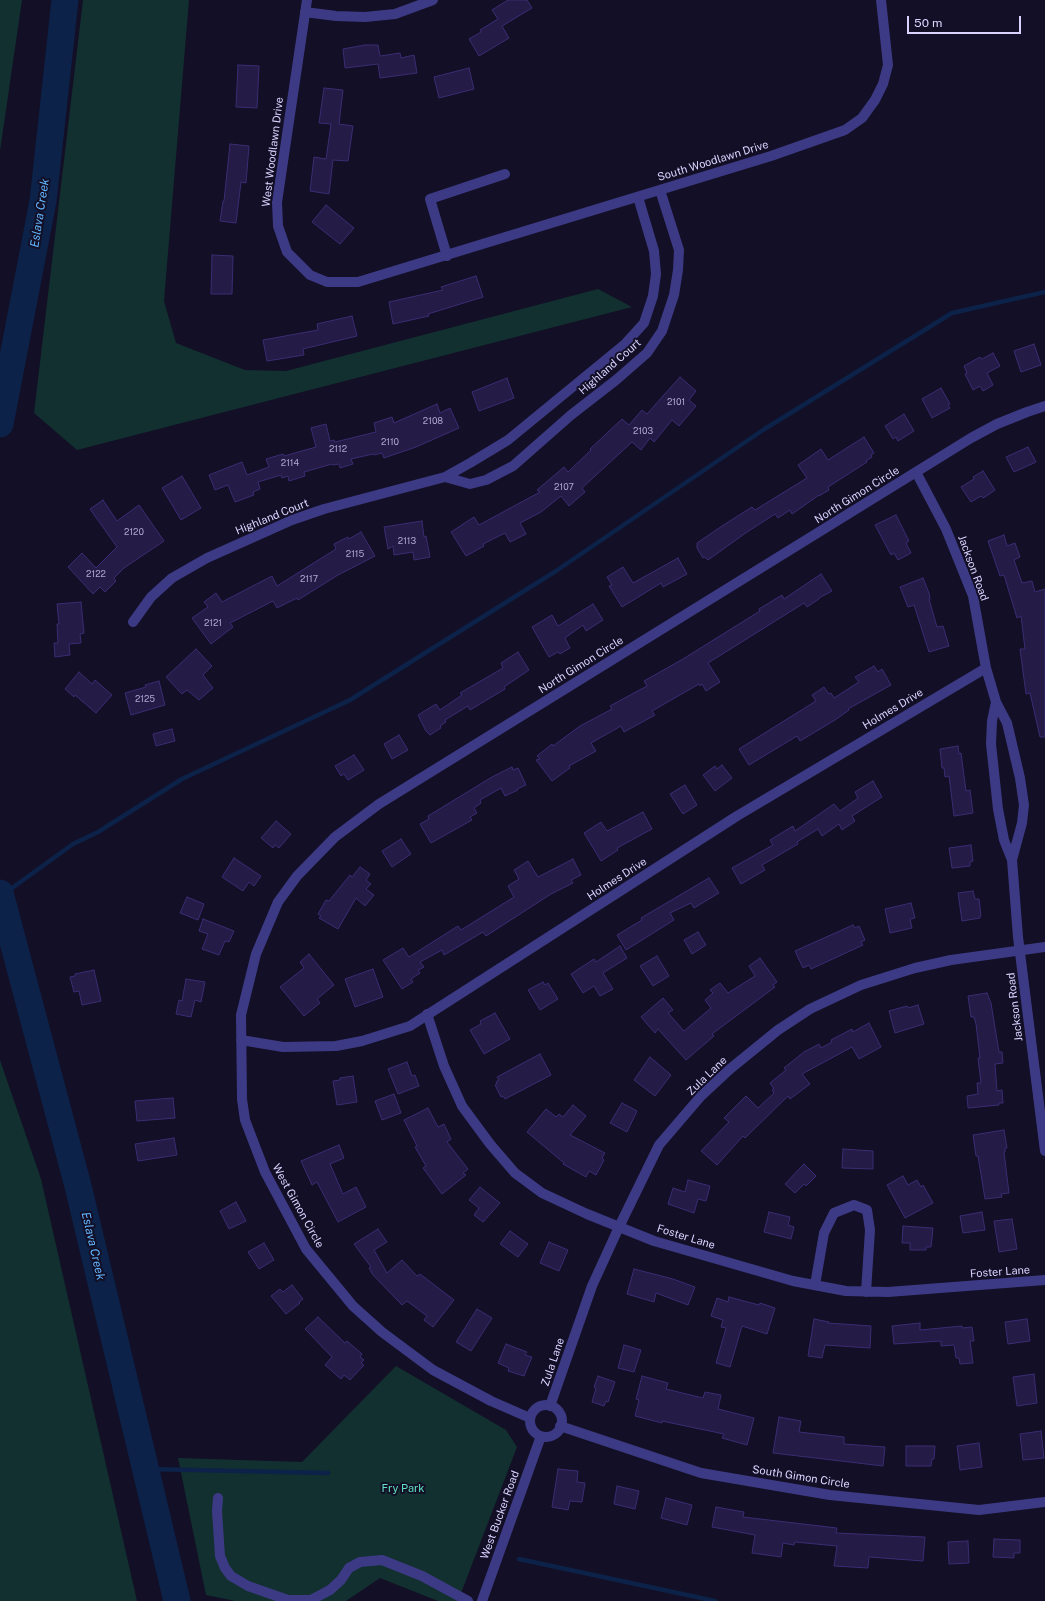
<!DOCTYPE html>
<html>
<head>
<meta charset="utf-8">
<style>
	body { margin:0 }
	#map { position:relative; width:1045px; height:1601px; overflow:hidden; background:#130f26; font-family:"Public Sans",sans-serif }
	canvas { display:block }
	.scale { position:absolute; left:907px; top:16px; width:114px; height:18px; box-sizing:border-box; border:2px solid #d9d4ff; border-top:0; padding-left:5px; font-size:12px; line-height:14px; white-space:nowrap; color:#d9d4ff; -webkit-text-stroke:3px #130f26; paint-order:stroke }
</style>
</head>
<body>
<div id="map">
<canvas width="1045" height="1601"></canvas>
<div class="scale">50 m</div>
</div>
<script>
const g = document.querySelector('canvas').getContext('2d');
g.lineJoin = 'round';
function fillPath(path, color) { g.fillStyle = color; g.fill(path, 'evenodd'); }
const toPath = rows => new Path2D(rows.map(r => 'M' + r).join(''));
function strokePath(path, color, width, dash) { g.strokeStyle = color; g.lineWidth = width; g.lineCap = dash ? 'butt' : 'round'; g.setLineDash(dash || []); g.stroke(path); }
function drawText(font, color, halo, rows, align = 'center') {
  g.font = font + ' "Public Sans",sans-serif'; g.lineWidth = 4; g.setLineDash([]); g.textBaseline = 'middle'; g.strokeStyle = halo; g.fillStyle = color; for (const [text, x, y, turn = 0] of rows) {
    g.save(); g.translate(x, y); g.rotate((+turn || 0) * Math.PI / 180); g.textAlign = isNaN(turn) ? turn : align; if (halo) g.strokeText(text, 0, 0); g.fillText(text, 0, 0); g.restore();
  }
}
fillPath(toPath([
	[0,0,22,0,0,151],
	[83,0,189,0,164,301,176,343,245,370,286,371,598,289,632,307,77,450,34,413],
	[0,1060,41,1179,137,1601,0,1601],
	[396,1366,506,1430,517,1447,458,1601,438,1601,380,1578,346,1601,235,1601,206,1595,178,1458,302,1462]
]), '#12302f');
strokePath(toPath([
	[1,896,73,844,98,832,182,779,350,700,556,571,763,430,952,313,1045,292],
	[146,1469,328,1473],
	[519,1559,715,1601]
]), '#0c2248', 4.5);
strokePath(toPath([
	[0,424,43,201,65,0],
	[0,893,78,1186,177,1601]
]), '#0c2248', 27);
const building = toPath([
	[508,0,527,0,532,8,502,26,509,38,479,56,469,39,481,32,480,30,498,19,492,10,508,0],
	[365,45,378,45,380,56,400,53,401,58,414,55,417,73,380,78,378,64,345,68,343,49,365,45],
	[238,65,259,66,257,108,236,107,238,65],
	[469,68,474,89,439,98,434,77,469,68],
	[324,88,343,90,339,124,353,126,348,161,333,160,329,194,310,191,314,157,326,159,331,124,319,123,324,88],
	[230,144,249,146,246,183,241,182,236,223,220,221,223,201,224,201,230,144],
	[326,205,354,228,340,244,312,222,326,205],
	[212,255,233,256,232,294,211,294,212,255],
	[476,276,483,297,428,314,429,316,393,324,389,302,443,290,441,287,476,276],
	[352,316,357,336,303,349,304,355,267,361,263,340,318,330,317,324,352,316],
	[1034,344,1041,365,1021,372,1014,351,1034,344],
	[993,353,1000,366,987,373,993,385,983,391,980,386,973,390,965,374,967,373,964,366,980,357,982,359,993,353],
	[680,377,696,391,689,400,696,406,679,426,672,420,654,442,650,438,641,450,632,442,582,488,585,492,569,506,561,496,541,512,520,523,526,534,510,542,505,533,483,544,484,546,466,556,451,532,474,517,479,525,540,492,537,490,564,467,568,472,591,450,590,449,622,419,629,425,642,410,647,414,680,377],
	[507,378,514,398,479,411,472,392,507,378],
	[941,388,950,404,948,405,950,408,932,418,922,399,941,388],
	[437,404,440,413,450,408,459,428,416,447,384,458,382,453,374,455,373,454,351,459,353,464,340,468,339,464,333,465,332,464,304,472,305,476,289,481,288,476,282,478,281,475,258,482,260,489,253,492,254,495,235,502,228,485,215,490,209,475,242,462,247,475,269,467,266,459,283,454,284,456,316,447,311,428,326,424,330,441,334,440,335,442,376,432,374,423,392,417,394,423,437,404],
	[904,414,914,431,898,441,896,437,893,439,885,426,904,414],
	[864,437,874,453,871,455,872,457,866,461,867,462,828,487,829,490,819,496,819,495,792,514,790,510,778,518,775,514,747,532,708,560,705,557,703,558,697,548,697,543,722,526,752,507,755,510,807,478,798,465,821,449,828,460,864,437],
	[1028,447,1036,462,1014,472,1006,457,1028,447],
	[983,471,995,490,985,497,983,498,981,496,971,502,961,487,974,479,973,477,983,471],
	[182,476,201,508,181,520,162,488,182,476],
	[103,500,117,521,139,505,164,541,124,568,114,578,116,581,105,592,100,587,93,594,68,567,82,553,96,568,117,547,90,509,103,500],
	[896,515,909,541,906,543,911,553,898,560,894,553,891,555,875,525,896,515],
	[422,521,424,537,426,536,430,557,414,560,413,552,394,555,393,546,388,549,384,527,422,521],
	[361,532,375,556,338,575,298,600,297,598,277,608,273,601,230,623,233,627,211,644,192,618,208,607,204,602,216,593,222,602,272,576,277,586,336,549,334,544,348,537,349,539,361,532],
	[1004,535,1007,546,1015,543,1020,557,1014,560,1022,583,1032,581,1035,592,1045,589,1045,737,1040,737,1030,693,1026,694,1020,649,1025,649,1021,616,1017,618,1004,575,1000,576,988,541,1004,535],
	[678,558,687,574,663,587,661,583,622,607,609,586,612,585,607,577,623,567,633,583,678,558],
	[821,574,832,591,819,598,819,599,807,607,804,603,708,663,720,682,706,691,702,684,700,686,699,684,652,711,655,715,624,732,621,726,591,743,596,751,569,766,570,768,552,781,536,760,540,759,537,756,552,744,553,746,580,726,612,709,610,706,647,686,644,681,683,659,760,611,759,609,782,595,784,599,821,574],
	[923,578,929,593,930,599,929,599,937,627,943,626,949,646,929,652,914,605,908,607,900,587,923,578],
	[81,602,84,633,80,634,81,643,69,644,70,655,55,657,54,643,58,643,57,624,59,624,57,604,81,602],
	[593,604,603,620,586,631,583,625,565,638,570,648,560,654,558,652,549,657,532,627,552,615,558,626,593,604],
	[196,649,212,666,203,675,213,688,199,700,187,690,182,694,166,677,196,649],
	[518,652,529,670,504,687,505,689,470,710,468,706,445,720,446,722,440,726,441,728,430,735,426,731,418,715,436,704,440,710,462,695,460,693,503,668,501,663,518,652],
	[874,666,878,672,882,669,891,685,848,709,849,710,835,720,800,741,797,736,749,765,739,749,816,701,812,695,824,687,829,694,831,693,834,698,859,682,855,677,874,666],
	[79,672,92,684,95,680,112,695,96,713,75,695,74,697,65,689,79,672],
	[159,681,165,705,131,715,125,693,146,687,145,685,159,681],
	[172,729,175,741,156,746,153,734,172,729],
	[399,735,408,750,392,759,384,744,399,735],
	[958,746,959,754,961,753,966,791,970,790,973,813,954,816,949,776,945,777,944,768,942,768,940,749,958,746],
	[354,755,364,770,348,780,344,774,341,776,335,766,354,755],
	[722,765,732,778,715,791,703,775,715,766,717,769,722,765],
	[512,767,513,770,518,768,526,785,517,789,518,790,505,796,501,788,480,800,481,803,474,808,477,813,470,817,472,820,431,843,420,824,429,819,428,816,492,777,512,767],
	[873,781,882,797,852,816,855,821,842,830,839,824,822,836,818,829,797,842,798,844,762,865,765,870,741,884,732,868,773,845,770,840,793,826,795,831,834,804,840,811,858,798,855,792,873,781],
	[685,785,697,805,683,814,670,794,685,785],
	[643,812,652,829,617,848,618,850,601,861,584,833,601,822,607,831,643,812],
	[276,821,291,834,279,848,275,845,273,848,261,838,276,821],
	[401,839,411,854,392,867,382,851,401,839],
	[971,845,973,861,970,862,970,866,952,868,949,848,971,845],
	[234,858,261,876,254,886,249,882,243,891,222,877,234,858],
	[573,859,581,875,571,880,573,883,551,894,486,936,483,932,444,955,442,950,420,962,424,967,418,970,420,973,411,979,413,982,402,989,383,960,403,948,409,957,458,926,461,930,514,897,508,886,519,879,514,870,528,861,538,877,573,859],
	[360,867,370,874,366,880,371,884,366,889,374,895,365,906,356,898,338,929,319,918,321,916,318,914,326,900,329,901,350,875,352,877,360,867],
	[709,878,719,893,694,908,691,903,670,913,674,920,626,950,617,935,642,920,641,918,709,878],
	[973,891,975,899,979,899,981,916,980,916,980,918,962,921,958,893,973,891],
	[187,897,204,904,198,920,180,913,187,897],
	[911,903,915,918,910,919,912,928,890,933,885,909,911,903],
	[203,919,234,931,229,942,225,941,219,955,202,949,208,934,199,931,203,919],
	[853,925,855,928,859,926,865,940,861,942,863,945,811,969,809,965,803,968,795,951,853,925],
	[698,932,706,945,692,954,684,940,698,932],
	[620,946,627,958,603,973,613,989,600,996,594,986,583,993,571,974,594,959,596,962,620,946],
	[309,954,334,985,317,999,320,1003,304,1016,280,987,304,968,300,962,309,954],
	[657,956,669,976,653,986,640,966,657,956],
	[760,958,777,982,773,985,775,987,712,1034,714,1036,686,1060,658,1029,655,1033,641,1017,663,998,673,1010,668,1013,684,1031,711,1008,705,1000,713,993,710,990,720,983,728,993,755,976,749,966,760,958],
	[373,969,383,997,355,1007,345,979,373,969],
	[94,970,101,1001,82,1005,79,991,74,992,70,977,75,976,75,974,94,970],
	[186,979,205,982,201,1002,195,1000,191,1017,176,1014,179,1000,182,1001,186,979],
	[543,982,545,985,548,983,558,999,540,1010,528,990,543,982],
	[987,993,991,1003,999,1052,1002,1052,1003,1063,995,1064,997,1091,1002,1090,1003,1103,999,1103,999,1105,968,1108,967,1096,978,1094,977,1083,981,1083,978,1058,980,1058,976,1024,974,1017,971,1017,968,996,987,993],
	[918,1005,924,1024,895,1033,889,1011,907,1006,908,1008,918,1005],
	[495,1013,510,1039,484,1054,470,1030,481,1024,480,1021,495,1013],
	[869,1023,881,1047,859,1059,852,1047,802,1074,810,1084,790,1099,788,1096,745,1138,743,1136,717,1165,701,1151,729,1122,724,1118,746,1096,758,1108,774,1093,772,1090,774,1089,770,1083,786,1070,784,1068,804,1052,819,1044,821,1048,832,1042,831,1040,852,1029,853,1032,869,1023],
	[540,1054,551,1075,505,1099,503,1096,501,1097,495,1085,497,1084,496,1082,499,1080,497,1077,540,1054],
	[650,1057,671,1075,655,1096,634,1080,650,1057],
	[407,1062,412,1076,415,1075,419,1086,398,1094,388,1069,407,1062],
	[353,1076,357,1102,337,1105,333,1081,340,1080,340,1078,353,1076],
	[394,1094,401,1113,382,1120,375,1101,394,1094],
	[173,1098,175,1118,137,1121,135,1101,173,1098],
	[622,1103,637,1111,627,1132,610,1123,622,1103],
	[573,1105,586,1116,570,1135,605,1153,602,1158,604,1160,596,1175,589,1171,586,1177,563,1164,564,1163,527,1132,546,1109,556,1117,559,1114,563,1117,573,1105],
	[428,1108,438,1127,444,1124,451,1139,447,1142,468,1169,463,1173,466,1175,442,1194,423,1168,426,1166,415,1147,417,1146,404,1120,428,1108],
	[1004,1130,1007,1148,1005,1148,1005,1152,1004,1152,1009,1193,1001,1194,1002,1197,985,1199,978,1156,976,1156,973,1135,1004,1130],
	[174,1138,177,1155,138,1161,135,1144,174,1138],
	[339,1145,344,1158,330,1164,343,1194,356,1187,366,1207,338,1222,317,1182,312,1185,301,1161,339,1145],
	[843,1149,873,1151,873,1169,842,1168,843,1149],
	[804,1164,816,1176,806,1186,804,1184,795,1193,785,1184,804,1164],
	[903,1176,908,1185,917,1180,921,1187,923,1185,933,1203,905,1218,887,1185,903,1176],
	[688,1180,710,1186,706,1201,698,1199,694,1213,668,1204,673,1188,685,1192,688,1180],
	[480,1187,500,1203,483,1222,474,1215,479,1208,469,1200,480,1187],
	[236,1202,246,1221,229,1229,220,1211,236,1202],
	[769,1212,790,1217,788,1225,794,1227,791,1239,764,1232,769,1212],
	[982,1212,985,1230,963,1233,960,1216,982,1212],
	[1012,1219,1017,1249,999,1252,994,1221,1012,1219],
	[903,1226,933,1228,931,1247,926,1247,926,1250,910,1250,910,1243,902,1243,903,1226],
	[378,1229,387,1242,374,1250,387,1273,402,1260,417,1276,420,1274,454,1300,433,1327,424,1320,427,1316,407,1301,402,1305,373,1275,369,1268,371,1267,354,1244,378,1229],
	[510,1231,528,1244,518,1257,500,1244,510,1231],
	[549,1242,568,1250,559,1271,540,1263,549,1242],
	[264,1243,274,1260,259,1269,248,1252,264,1243],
	[634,1269,673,1279,695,1287,688,1305,656,1293,654,1302,627,1294,634,1269],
	[292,1285,303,1299,299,1302,300,1303,286,1314,271,1296,280,1289,283,1292,292,1285],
	[729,1297,759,1305,760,1303,775,1308,767,1334,742,1326,730,1367,716,1363,726,1328,721,1327,723,1320,711,1316,717,1298,728,1302,729,1297],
	[477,1309,492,1318,471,1351,456,1342,477,1309],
	[318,1317,345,1343,347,1341,362,1354,360,1357,364,1360,361,1363,364,1365,350,1380,344,1375,341,1379,325,1365,332,1357,305,1329,318,1317],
	[814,1319,829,1322,828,1323,871,1326,870,1348,825,1345,822,1358,808,1356,814,1319],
	[1027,1319,1030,1341,1008,1344,1005,1322,1027,1319],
	[920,1323,920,1330,962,1326,962,1328,972,1327,974,1341,970,1341,973,1363,960,1364,959,1358,956,1358,954,1345,941,1346,941,1341,894,1344,892,1326,920,1323],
	[506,1344,527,1352,525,1355,532,1357,524,1376,508,1371,509,1368,498,1363,506,1344],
	[624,1345,641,1350,634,1372,618,1368,624,1345],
	[1034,1374,1037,1403,1017,1406,1013,1377,1034,1374],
	[598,1376,615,1382,608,1402,606,1401,604,1406,592,1402,596,1388,594,1387,598,1376],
	[642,1376,668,1383,666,1389,703,1398,705,1392,721,1395,718,1409,754,1418,747,1445,722,1438,724,1434,662,1421,662,1423,635,1416,639,1400,636,1399,642,1376],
	[779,1417,801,1421,799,1432,844,1437,844,1444,885,1447,883,1466,773,1453,779,1417],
	[1041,1431,1044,1458,1023,1460,1020,1434,1041,1431],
	[979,1443,982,1467,960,1470,957,1446,979,1443],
	[906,1446,935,1446,934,1459,932,1459,931,1466,906,1466,906,1446],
	[558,1469,578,1471,577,1482,585,1483,582,1502,570,1501,568,1510,552,1507,558,1469],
	[617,1486,639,1491,635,1509,614,1504,617,1486],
	[666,1498,692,1505,687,1525,661,1518,666,1498],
	[716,1507,744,1512,743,1517,837,1528,836,1533,925,1537,923,1561,869,1557,868,1568,834,1566,837,1546,795,1542,794,1545,783,1543,781,1557,752,1553,755,1535,712,1527,716,1507],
	[994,1539,1020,1540,1020,1553,1014,1553,1014,1558,993,1557,994,1539],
	[968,1541,969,1563,949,1564,948,1542,968,1541]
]);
fillPath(building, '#241b47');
strokePath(building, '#3b2d73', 1);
strokePath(toPath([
	[307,0,277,202,278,226,287,252,310,275,327,282,358,282,771,156,845,130,862,118,875,100,883,84,888,65,881,0],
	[305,12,336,16,365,17,395,14,433,0],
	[447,256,430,199,505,174],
	[916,472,946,529,973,596,986,668,996,702,1007,723,1020,778,1024,805,1022,823,1012,860],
	[445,477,470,484,486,480,513,466,571,415,616,380,647,353,662,331,674,295,678,270,679,250,660,190],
	[133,622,151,597,172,578,207,558,292,520,324,509,445,477,470,463,508,440,625,344,644,323,653,296,656,274,654,251,638,197],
	[996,702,992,721,991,744,998,809,1004,840,1012,860,1018,937,1045,1151],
	[427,1014,444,1066,462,1106,490,1144,515,1173,542,1193,587,1214,654,1241,793,1281,846,1291,888,1292,1045,1280],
	[241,1040,283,1047,336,1046,362,1041,410,1026,737,816,986,668],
	[815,1285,824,1233,834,1213,854,1205,867,1210,870,1230,866,1292],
	'530 1421a16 16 0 1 1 32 0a16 16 0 1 1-32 0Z',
	[550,1406,592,1286,619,1227,659,1145,701,1096,730,1069,778,1030,810,1009,861,985,915,968,951,960,1045,947],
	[530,1418,491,1401,433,1370,382,1332,353,1306,306,1249,265,1172,245,1120,242,1099,241,1015,256,954,278,902,297,876,335,837,379,804,971,438,997,424,1027,412,1045,406],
	[560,1426,701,1473,830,1495,979,1510,1045,1502],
	[218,1498,217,1511,220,1556,225,1568,231,1576,248,1586,288,1600,311,1600,330,1590,341,1580,349,1568,360,1562,382,1560,422,1576,468,1601],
	[482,1601,541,1436]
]), '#3d3a85', 10);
drawText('9px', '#aca6d1', null, [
	["2101",676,402],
	["2108",433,421],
	["2103",643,431],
	["2110",390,442],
	["2112",338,449],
	["2114",290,463],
	["2107",564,487],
	["2120",134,532],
	["2113",407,541],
	["2115",355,554],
	["2122",96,574],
	["2117",309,579],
	["2121",213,623],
	["2125",145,699]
]);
drawText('11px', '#d9d4ff', '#130f26', [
	["West Woodlawn Drive",273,152,-83],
	["South Woodlawn Drive",713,161,-17],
	["Highland Court",610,367,-41],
	["North Gimon Circle",857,495,-32],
	["Highland Court",272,517,-22],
	["Jackson Road",973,568,70],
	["North Gimon Circle",581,665,-32],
	["Holmes Drive",893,709,-31],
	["Holmes Drive",617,879,-33],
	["Jackson Road",1015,1007,-97],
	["Zula Lane",707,1076,-44],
	["West Gimon Circle",298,1206,61],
	["Foster Lane",686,1237,17],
	["Foster Lane",1000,1272,-4],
	["Zula Lane",553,1362,-71],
	["South Gimon Circle",801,1477,9],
	["West Bucker Road",500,1515,-70]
]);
drawText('11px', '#5fe0c0', '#130f26', [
	["Fry Park",403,1489]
]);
drawText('italic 12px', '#62b6ff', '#130f26', [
	["Eslava Creek",40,213,-81],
	["Eslava Creek",93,1246,77]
]);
</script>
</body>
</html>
